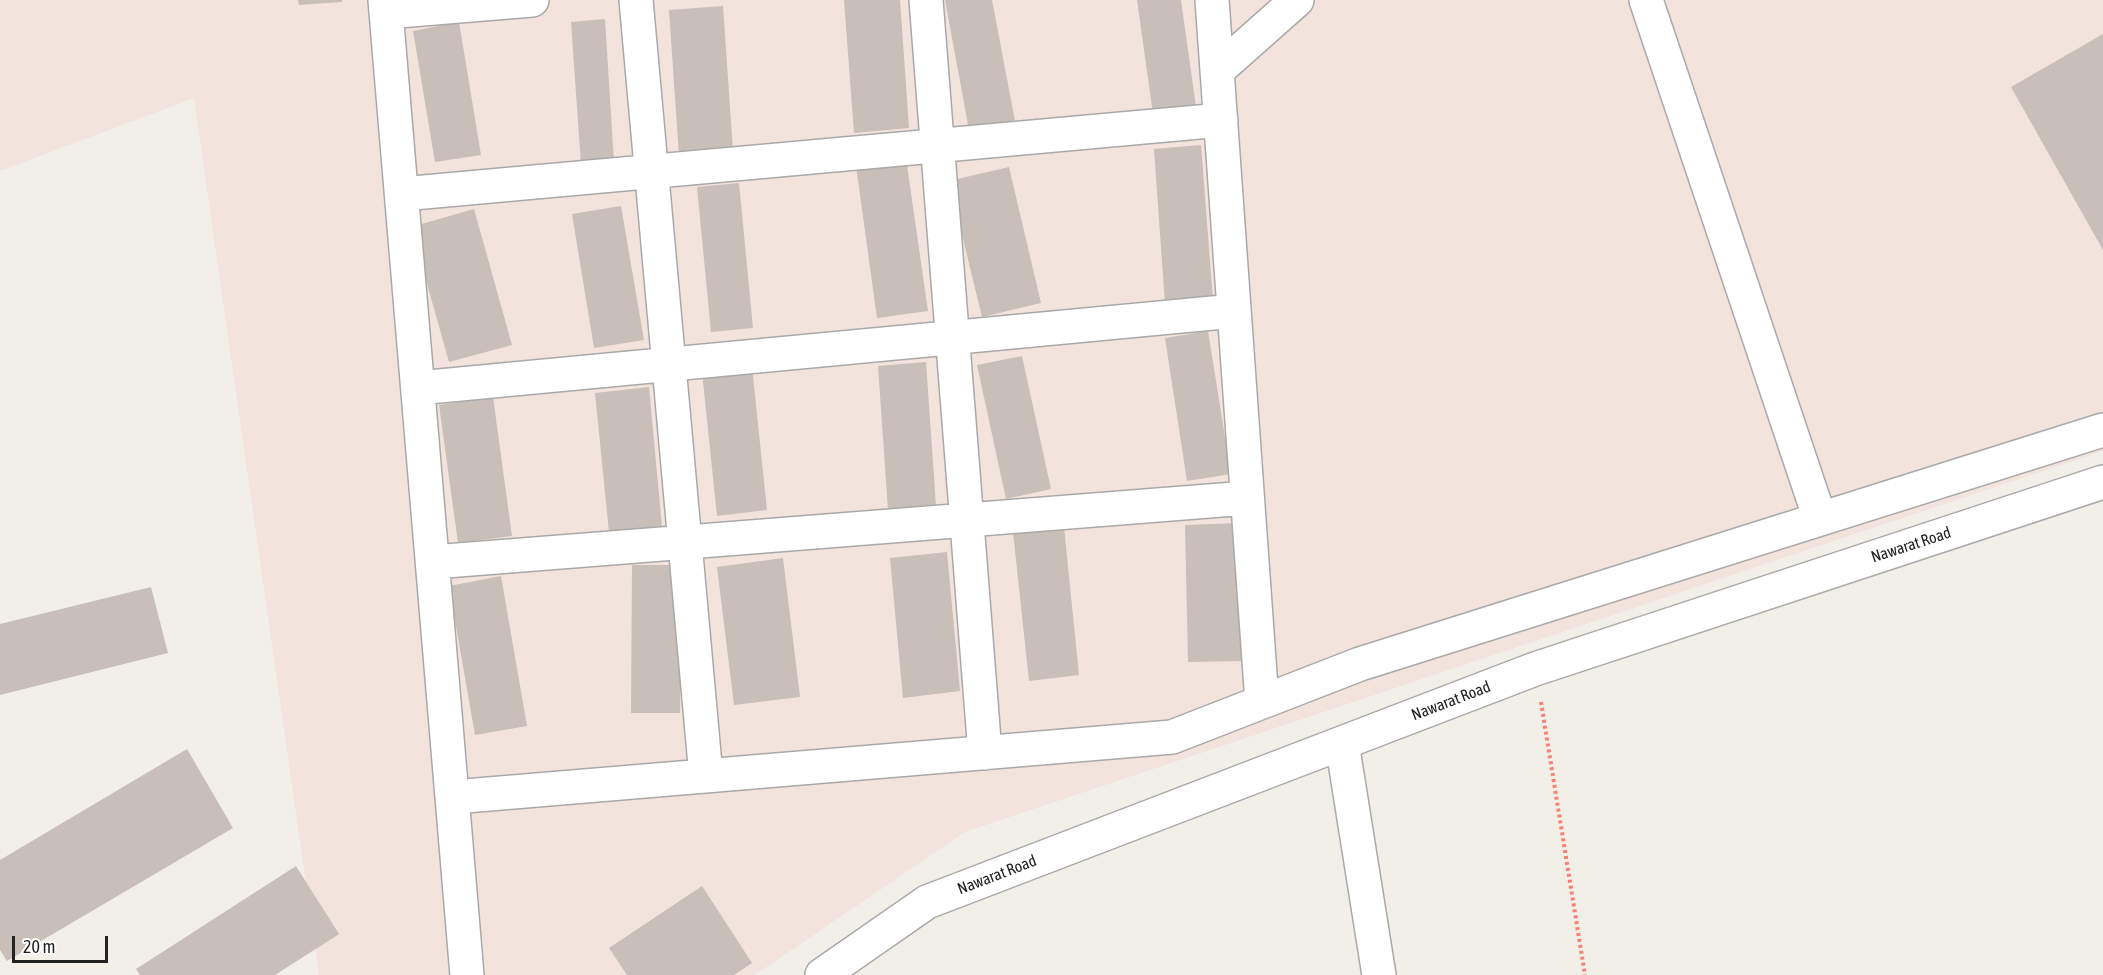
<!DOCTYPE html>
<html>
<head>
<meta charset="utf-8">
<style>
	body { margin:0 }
	#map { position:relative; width:2103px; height:975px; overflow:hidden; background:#f2efe9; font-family:"Asap Condensed",sans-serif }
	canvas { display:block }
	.scale { position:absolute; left:12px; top:936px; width:96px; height:27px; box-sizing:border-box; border:3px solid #222; border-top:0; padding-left:8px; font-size:18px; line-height:21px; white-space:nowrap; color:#222; -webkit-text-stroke:4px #fff; paint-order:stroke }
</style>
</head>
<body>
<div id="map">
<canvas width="2103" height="975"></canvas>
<div class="scale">20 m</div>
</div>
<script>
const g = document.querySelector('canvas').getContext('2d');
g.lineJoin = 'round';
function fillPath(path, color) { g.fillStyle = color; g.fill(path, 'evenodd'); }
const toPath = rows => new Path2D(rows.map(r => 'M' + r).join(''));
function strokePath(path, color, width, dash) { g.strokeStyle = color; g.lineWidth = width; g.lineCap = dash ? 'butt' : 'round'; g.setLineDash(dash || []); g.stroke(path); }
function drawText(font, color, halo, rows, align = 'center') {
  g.font = font + ' "Asap Condensed",sans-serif'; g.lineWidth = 6; g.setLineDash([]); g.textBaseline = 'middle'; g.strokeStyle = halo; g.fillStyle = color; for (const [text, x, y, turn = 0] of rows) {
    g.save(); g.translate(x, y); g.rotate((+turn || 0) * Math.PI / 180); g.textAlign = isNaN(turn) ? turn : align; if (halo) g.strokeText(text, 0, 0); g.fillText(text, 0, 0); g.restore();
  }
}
fillPath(toPath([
	[0,0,2103,0,2103,451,965,832,755,975,319,975,194,98,0,171]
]), '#f3e3dd');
fillPath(toPath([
	[298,0,342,0,342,2,299,5],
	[844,0,900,0,909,128,854,133],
	[945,0,992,0,1015,121,969,130],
	[1137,0,1181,0,1196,107,1153,114],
	[723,6,733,151,679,156,669,10],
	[605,19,614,162,581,165,571,22],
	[459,22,481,155,435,162,413,31],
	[2103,34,2103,250,2011,87],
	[1201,145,1213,300,1165,304,1154,149],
	[906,158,928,311,877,318,856,166],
	[1009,167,1041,303,982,317,949,181],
	[739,183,753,328,711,332,697,187],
	[621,206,644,340,594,348,572,214],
	[474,209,512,345,449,362,411,227],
	[1208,331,1231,474,1187,481,1165,338],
	[1022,356,1051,489,1006,499,977,365],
	[926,362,936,506,888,510,878,366],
	[752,367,767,510,717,516,702,372],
	[649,387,662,527,609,532,595,393],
	[493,397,512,536,458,543,439,405],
	[1239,523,1242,661,1188,662,1185,525],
	[1064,527,1079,675,1029,681,1013,532],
	[947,552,960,691,903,698,890,558],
	[783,558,800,697,734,705,717,567],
	[632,565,682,565,680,713,631,713],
	[501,576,527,726,475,735,449,586],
	[151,587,168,653,0,695,0,624],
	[187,749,233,828,7,961,0,950,0,860],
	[296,866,339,934,275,975,140,975,136,969],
	[702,886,752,963,734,975,627,975,609,948]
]), '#c7bfb8');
const minor = toPath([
	[385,0,467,975],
	[636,0,706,776],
	[926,0,985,753],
	[1212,0,1262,702],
	[1646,0,1820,519],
	[386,12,532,0],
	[1217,71,1297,0],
	[402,194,1221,120],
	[418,388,1234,311],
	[433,562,1247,498],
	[1342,743,1379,975],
	[453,797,1172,737,1360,664,2103,430],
	[822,975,927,902,1535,669,2103,482]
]);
strokePath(minor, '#a9a9a9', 36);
strokePath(toPath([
	[1541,702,1585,975]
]), '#fa8072', 4, [3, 3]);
strokePath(minor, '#fff', 33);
drawText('16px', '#222', '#fff', [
	["Nawarat Road",1911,545,-18],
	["Nawarat Road",1451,701,-21],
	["Nawarat Road",997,875,-21]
]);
</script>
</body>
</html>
